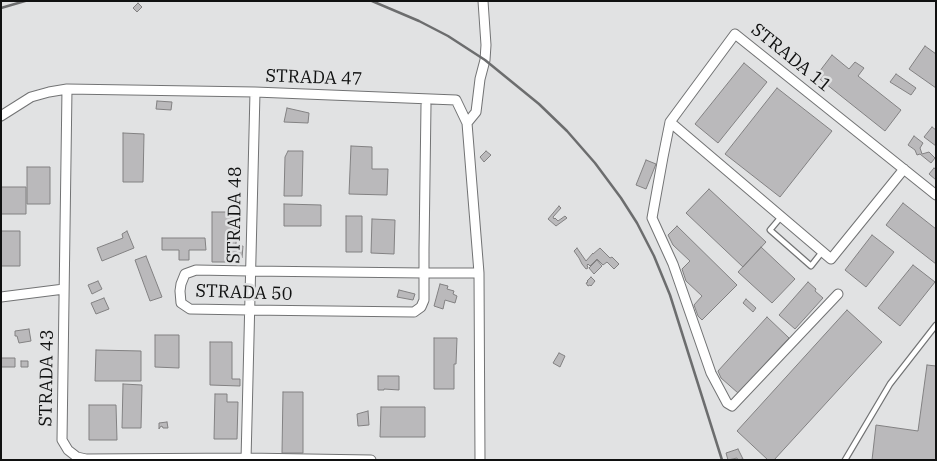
<!DOCTYPE html>
<html>
<head>
<meta charset="utf-8">
<style>
	body { margin:0 }
	#map { position:relative; width:937px; height:461px; overflow:hidden; background:#e1e2e3; font-family:"IBM Plex Serif",serif }
	canvas { display:block }
	.frame { position:absolute; inset:0; border:2px solid #101111; pointer-events:none }
</style>
</head>
<body>
<div id="map">
<canvas width="937" height="461"></canvas>
<div class="frame"></div>
</div>
<script>
const g = document.querySelector('canvas').getContext('2d');
g.lineJoin = 'round';
function fillPath(path, color) { g.fillStyle = color; g.fill(path, 'evenodd'); }
const toPath = rows => new Path2D(rows.map(r => 'M' + r).join(''));
function strokePath(path, color, width, dash) { g.strokeStyle = color; g.lineWidth = width; g.lineCap = dash ? 'butt' : 'round'; g.setLineDash(dash || []); g.stroke(path); }
function drawText(font, color, halo, rows, align = 'center') {
  g.font = font + ' "IBM Plex Serif",serif'; g.lineWidth = 5; g.setLineDash([]); g.textBaseline = 'middle'; g.strokeStyle = halo; g.fillStyle = color; for (const [text, x, y, turn = 0] of rows) {
    g.save(); g.translate(x, y); g.rotate((+turn || 0) * Math.PI / 180); g.textAlign = isNaN(turn) ? turn : align; if (halo) g.strokeText(text, 0, 0); g.fillText(text, 0, 0); g.restore();
  }
}
const building = toPath([
	[138,3,142,7,137,12,133,8,138,3],
	[925,46,936,54,936,88,909,69,925,46],
	[832,55,849,69,855,62,864,68,858,76,901,110,885,131,816,76,832,55],
	[744,63,767,82,718,143,695,124,744,63],
	[896,74,916,88,911,95,890,82,896,74],
	[777,88,832,131,780,197,725,154,777,88],
	[157,101,172,102,171,110,156,109,157,101],
	[287,108,309,113,308,123,284,122,287,108],
	[932,127,936,130,936,146,924,137,932,127],
	[123,133,144,134,143,182,123,182,123,133],
	[914,136,923,143,920,148,922,154,929,152,935,158,931,163,920,154,917,155,915,150,908,145,914,136],
	[351,146,372,147,372,169,388,169,387,195,349,194,351,146],
	[288,151,303,151,302,196,284,196,285,157,288,151],
	[486,151,491,155,484,162,480,157,486,151],
	[646,160,656,164,646,189,636,185,646,160],
	[27,167,50,167,50,204,27,204,27,167],
	[934,168,936,170,936,180,929,174,934,168],
	[1,187,26,187,26,214,1,214,1,187],
	[709,189,766,242,743,267,686,213,709,189],
	[903,203,936,229,936,264,886,225,903,203],
	[284,204,321,205,321,226,284,226,284,204],
	[559,206,561,208,553,217,554,219,555,218,558,221,565,216,567,218,556,226,548,219,559,206],
	[212,212,237,212,236,246,243,246,242,258,239,261,236,262,212,262,212,212],
	[346,216,362,216,362,252,346,252,346,216],
	[372,219,395,220,394,254,371,253,372,219],
	[677,226,737,285,702,320,698,316,694,305,702,296,686,281,682,269,690,261,673,245,668,235,677,226],
	[1,231,20,231,20,266,1,266,1,231],
	[127,231,134,248,102,261,97,248,123,238,122,234,127,231],
	[872,235,894,252,866,287,845,270,872,235],
	[162,238,205,238,206,250,189,250,189,260,179,260,179,250,162,250,162,238],
	[761,247,795,279,772,303,738,272,761,247],
	[577,248,586,261,593,253,593,254,600,248,610,258,612,257,619,264,614,269,607,262,603,265,597,259,590,266,588,264,587,265,588,268,586,269,582,264,579,258,574,251,577,248],
	[146,256,162,297,150,301,135,260,146,256],
	[597,260,602,266,594,274,589,268,597,260],
	[913,265,935,282,900,326,878,308,913,265],
	[591,277,595,281,591,286,590,285,588,286,586,283,588,282,587,281,591,277],
	[98,281,102,289,92,294,88,285,98,281],
	[808,282,816,289,815,291,823,298,795,329,779,315,808,282],
	[440,284,448,286,447,289,454,291,453,294,457,296,455,303,445,300,443,309,434,306,440,284],
	[399,290,415,294,413,300,397,297,399,290],
	[104,298,109,309,96,314,91,303,104,298],
	[746,299,756,308,753,312,743,303,746,299],
	[847,310,882,342,774,460,768,460,737,431,847,310],
	[767,317,789,338,738,393,721,378,718,371,767,317],
	[29,329,31,341,19,343,17,336,15,336,15,331,29,329],
	[155,335,179,335,179,368,155,367,155,335],
	[434,338,457,338,456,364,454,364,454,389,434,389,434,338],
	[210,342,232,342,232,379,240,379,240,386,210,385,210,342],
	[96,350,141,351,141,381,95,381,96,350],
	[559,353,565,356,560,367,553,363,559,353],
	[1,358,15,358,15,367,1,367,1,358],
	[21,361,28,361,28,367,21,367,21,361],
	[927,365,936,366,936,460,872,460,876,425,918,431,927,365],
	[378,376,399,376,399,390,384,389,384,390,378,390,378,376],
	[123,384,142,385,141,428,122,428,123,384],
	[283,392,303,392,303,453,282,453,283,392],
	[215,394,227,394,227,402,238,402,237,439,214,439,215,394],
	[89,405,116,405,117,440,89,440,89,405],
	[381,407,425,407,425,437,380,437,381,407],
	[368,411,369,425,358,426,357,414,368,411],
	[167,422,168,428,163,428,162,426,160,427,159,429,159,423,167,422],
	[738,449,743,459,738,460,737,458,728,460,726,453,738,449]
]);
fillPath(building, '#bab9bb');
strokePath(building, '#828182', 1);
const lane = toPath([
	[781,217,770,230,811,266,822,252],
	[845,460,890,384,936,325]
]);
const street = toPath([
	[67,89,62,440,68,450,77,457,86,459,246,458,371,460],
	[426,105,424,249,424,300,421,307,414,312,249,310,190,309,181,303,180,291,181,284,185,274,196,270,250,271,424,273,479,273],
	[1,116,31,97,49,92,67,89,255,92,456,100,467,123,479,273,480,460],
	[670,122,663,157,652,218,673,264,711,373,727,403,732,406,838,294],
	[467,123,476,112,480,79,485,60,486,45,483,1],
	[904,169,831,259,670,122,735,34,936,195],
	[1,297,64,289],
	[246,460,255,92]
]);
strokePath(lane, '#727374', 7);
strokePath(street, '#727374', 11);
strokePath(lane, '#fff', 4.5);
strokePath(street, '#fff', 9);
strokePath(toPath([
	[372,1,419,21,448,36,485,60,539,104,567,131,595,163,621,198,637,223,654,256,670,295,722,460],
	[1,8,25,1]
]), '#6c6d6e', 2.5);
drawText('18px', '#101111', '#e1e2e3', [
	["STRADA 11",791,58,39],
	["STRADA 47",314,78,2],
	["STRADA 48",235,215,-89],
	["STRADA 50",244,293,2],
	["STRADA 43",47,378,-89]
]);
</script>
</body>
</html>
